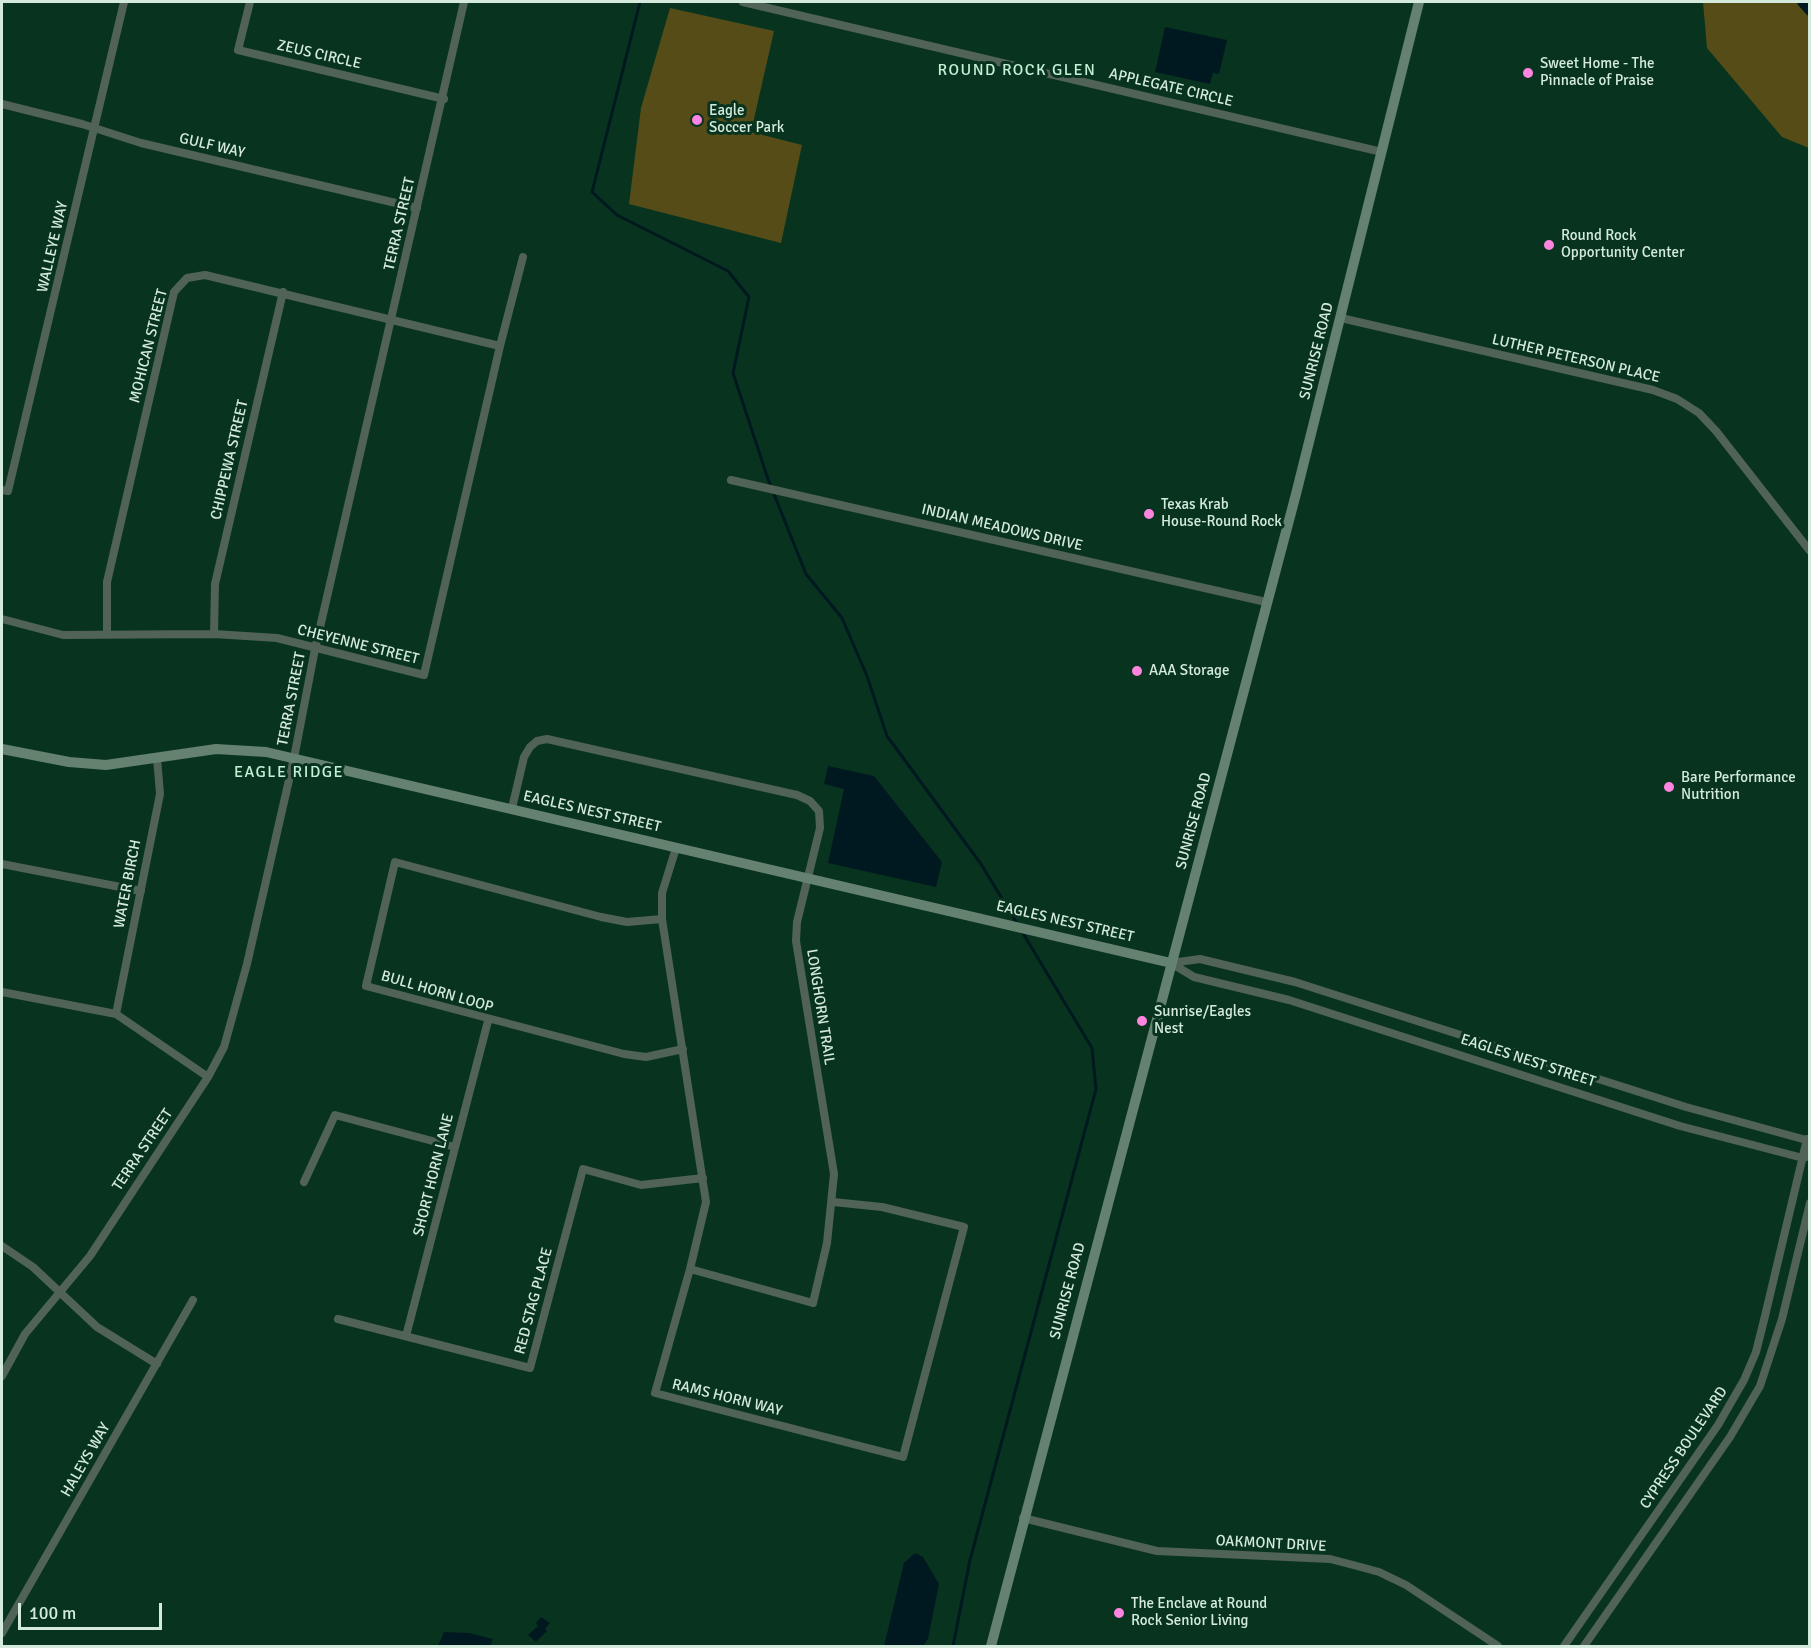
<!DOCTYPE html>
<html>
<head>
<meta charset="utf-8">
<style>
	body { margin:0 }
	#map { position:relative; width:1811px; height:1648px; overflow:hidden; background:#08341f; font-family:Signika,sans-serif }
	canvas { display:block }
	.frame { position:absolute; inset:0; border:3px solid #d4eadc; pointer-events:none }
	.scale { position:absolute; left:18px; top:1603px; width:144px; height:27px; box-sizing:border-box; border:3px solid #d4eadc; border-top:0; padding-left:8px; font-size:18px; line-height:21px; white-space:nowrap; color:#d4eadc; -webkit-text-stroke:4px #08341f; paint-order:stroke }
</style>
</head>
<body>
<div id="map">
<canvas width="1811" height="1648"></canvas>
<div class="frame"></div>
<div class="scale">100 m</div>
</div>
<script>
const g = document.querySelector('canvas').getContext('2d');
g.lineJoin = 'round';
function fillPath(path, color) { g.fillStyle = color; g.fill(path, 'evenodd'); }
const toPath = rows => new Path2D(rows.map(r => 'M' + r).join(''));
function strokePath(path, color, width, dash) { g.strokeStyle = color; g.lineWidth = width; g.lineCap = dash ? 'butt' : 'round'; g.setLineDash(dash || []); g.stroke(path); }
function drawText(font, color, halo, rows, align = 'center') {
  g.font = font + ' Signika,sans-serif'; g.lineWidth = 6; g.setLineDash([]); g.textBaseline = 'middle'; g.strokeStyle = halo; g.fillStyle = color; for (const [text, x, y, turn = 0] of rows) {
    g.save(); g.translate(x, y); g.rotate((+turn || 0) * Math.PI / 180); g.textAlign = isNaN(turn) ? turn : align; if (halo) g.strokeText(text, 0, 0); g.fillText(text, 0, 0); g.restore();
  }
}
fillPath(toPath([
	[1703,2,1809,2,1809,148,1782,137,1707,48],
	[670,8,774,31,751,132,802,145,781,243,629,204,641,108]
]), '#564c18');
fillPath(toPath([
	[1165,27,1227,40,1219,74,1213,73,1210,84,1155,72],
	[828,766,874,776,942,862,936,887,828,863,844,789,824,784],
	[915,1553,923,1557,939,1584,928,1639,923,1646,884,1646,904,1563],
	[541,1617,550,1623,545,1629,547,1631,536,1642,528,1635,538,1626,536,1623],
	[444,1632,469,1633,493,1639,490,1646,438,1646]
]), '#001920');
strokePath(toPath([
	[640,2,592,192,617,215,728,271,749,297,733,373,768,479,806,574,842,618,867,676,887,736,981,864,1018,925],
	[953,1646,970,1560,1096,1089,1092,1048,1021,930]
]), '#001920', 3);
strokePath(toPath([
	[1802,2,1810,11]
]), '#001920', 10);
strokePath(toPath([
	[250,2,238,50,444,99],
	[743,2,1382,152],
	[2,104,82,124,141,143,417,208],
	[1341,318,1653,390,1677,399,1699,413,1716,431,1810,551],
	[731,480,1266,602],
	[2,490,8,491,124,2],
	[2,619,63,635,214,634,277,638,424,675,500,346,523,257],
	[107,633,107,582,174,292,187,278,205,275,500,346],
	[214,634,215,584,283,292],
	[512,808,524,757,530,747,537,741,547,739,797,795,810,801,819,811,820,828,797,922,796,941,834,1174,827,1243,813,1303,690,1269],
	[676,848,662,893,662,919,706,1202,690,1269,655,1393,903,1457,964,1227,882,1207,833,1202],
	[2,864,141,891],
	[662,919,627,922,601,917,395,862,366,986,624,1054,646,1057,683,1049],
	[1171,963,1194,977,1289,1000,1680,1126,1803,1158,1810,1156],
	[1171,963,1200,959,1295,982,1686,1107,1810,1141],
	[2,992,116,1014,208,1077],
	[116,1014,160,794,157,758],
	[304,1182,335,1115,455,1147],
	[2,1246,33,1267,97,1327,157,1364],
	[338,1319,530,1368,583,1169,641,1185,703,1178],
	[406,1336,488,1021],
	[2,1376,25,1334,90,1256,208,1077,224,1047,247,964,294,758,315,649,464,2],
	[1023,1518,1157,1551,1330,1559,1357,1566,1379,1572,1406,1585,1498,1646],
	[2,1633,193,1300],
	[1564,1646,1718,1425,1744,1380,1756,1352,1765,1316,1807,1139],
	[1584,1646,1730,1437,1760,1386,1782,1319,1810,1203]
]), '#516257', 8);
strokePath(toPath([
	[2,749,69,762,106,765,216,749,266,752,1171,963],
	[991,1646,1296,494,1419,2]
]), '#658170', 10);
for (const [x, y, r, color] of [
	[1528,73,6,"#fe85df"],
	[697,120,6,"#fe85df"],
	[1549,245,6,"#fe85df"],
	[1149,514,6,"#fe85df"],
	[1137,671,6,"#fe85df"],
	[1669,787,6,"#fe85df"],
	[1142,1021,6,"#fe85df"],
	[1119,1613,6,"#fe85df"]
]) { const dot = new Path2D(); dot.arc(x, y, r, 0, 2 * Math.PI); g.fillStyle = color; g.fill(dot); strokePath(dot, '#08341f', 2); }
drawText('15px', '#d4eadc', '#08341f', [
	["ZEUS CIRCLE",319,55,13],
	["APPLEGATE CIRCLE",1171,88,13],
	["GULF WAY",212,146,13],
	["TERRA STREET",400,224,-77],
	["WALLEYE WAY",53,247,-77],
	["MOHICAN STREET",149,346,-76],
	["SUNRISE ROAD",1317,351,-76],
	["LUTHER PETERSON PLACE",1576,359,13],
	["CHIPPEWA STREET",230,460,-77],
	["INDIAN MEADOWS DRIVE",1002,528,13],
	["CHEYENNE STREET",358,645,14],
	["TERRA STREET",292,699,-79],
	["EAGLES NEST STREET",592,812,13],
	["SUNRISE ROAD",1194,821,-75],
	["WATER BIRCH",128,884,-79],
	["EAGLES NEST STREET",1065,922,13],
	["BULL HORN LOOP",437,992,16],
	["LONGHORN TRAIL",820,1007,81],
	["EAGLES NEST STREET",1528,1061,18],
	["TERRA STREET",143,1150,-56],
	["SHORT HORN LANE",434,1175,-76],
	["SUNRISE ROAD",1068,1291,-75],
	["RED STAG PLACE",534,1301,-75],
	["RAMS HORN WAY",727,1398,14],
	["CYPRESS BOULEVARD",1684,1448,-56],
	["HALEYS WAY",86,1460,-60],
	["OAKMONT DRIVE",1271,1544,3]
]);
drawText('15px', '#d4eadc', '#08341f', [
	["Sweet Home - The",1540,64],
	["Pinnacle of Praise",1540,81],
	["Eagle",709,111],
	["Soccer Park",709,128],
	["Round Rock",1561,236],
	["Opportunity Center",1561,253],
	["Texas Krab",1161,505],
	["House-Round Rock",1161,522],
	["AAA Storage",1149,671],
	["Bare Performance",1681,778],
	["Nutrition",1681,795],
	["Sunrise/Eagles",1154,1012],
	["Nest",1154,1029],
	["The Enclave at Round",1131,1604],
	["Rock Senior Living",1131,1621]
], 'left');
g.letterSpacing = '1.5px';
drawText('16px', '#c4f1d5', '#08341f', [
	["ROUND ROCK GLEN",1017,71],
	["EAGLE RIDGE",289,773]
]);
g.letterSpacing = '0px';
</script>
</body>
</html>
